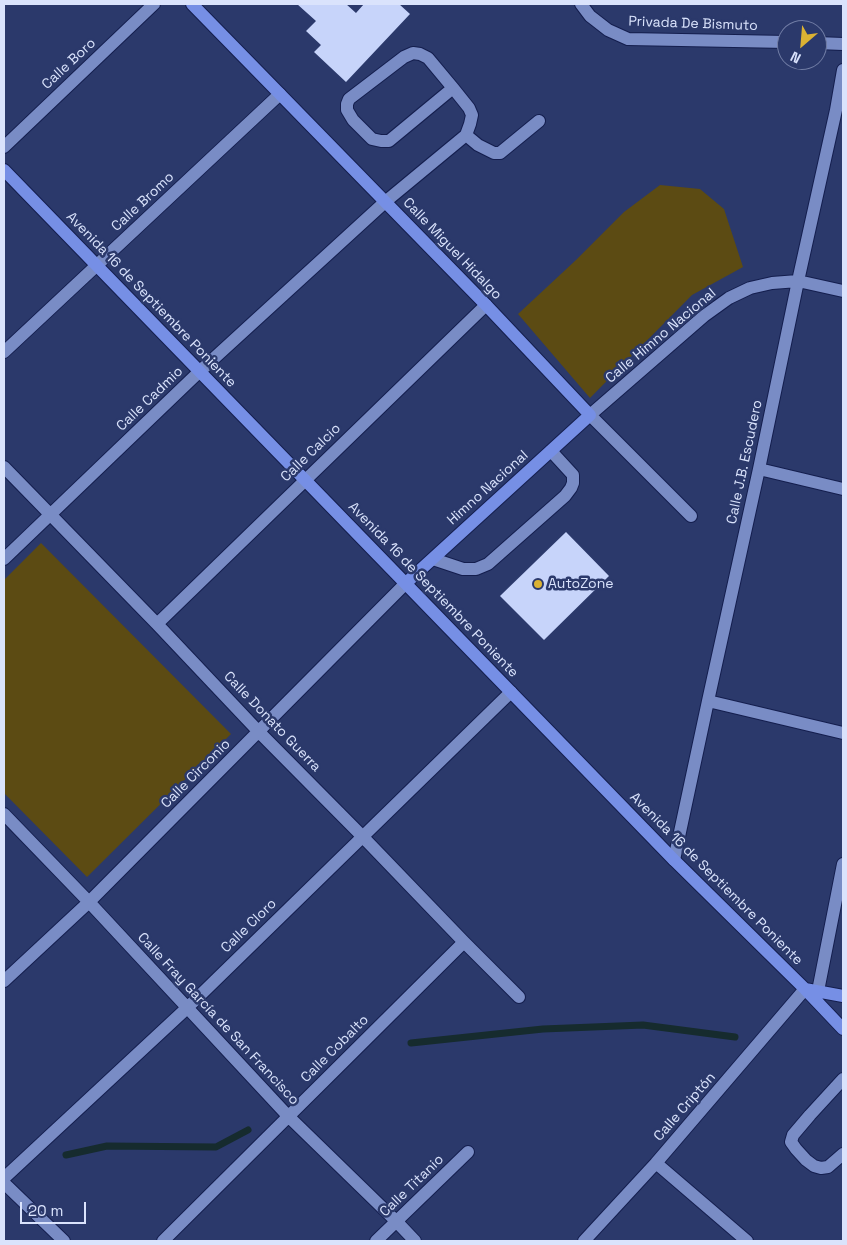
<!DOCTYPE html>
<html>
<head>
<meta charset="utf-8">
<style>
	body { margin:0 }
	#map { position:relative; width:847px; height:1245px; overflow:hidden; background:#2b396b; font-family:"Space Grotesk",sans-serif }
	canvas { display:block }
	.frame { position:absolute; inset:0; border:5px solid #dae3fc; pointer-events:none }
	.north { position:absolute; left:777px; top:20px; width:50px; height:50px; box-sizing:border-box; background:#2b396b; border:1px solid #717da5; border-radius:50%; rotate:207deg; font-size:14px; font-weight:700; line-height:20px; text-align:center; color:#dae3fc }
	.north::after { content:''; display:block; margin:auto; width:18px; height:22px; background:#dbb233; clip-path:polygon(50% 0,100% 100%,50% 72%,0 100%) }
	.scale { position:absolute; left:20px; top:1202px; width:66px; height:22px; box-sizing:border-box; border:2px solid #dae3fc; border-top:0; padding-left:6px; font-size:15px; line-height:18px; white-space:nowrap; color:#dae3fc; -webkit-text-stroke:4px #2b396b; paint-order:stroke }
</style>
</head>
<body>
<div id="map">
<canvas width="847" height="1245"></canvas>
<div class="frame"></div>
<div class="north">N</div>
<div class="scale">20 m</div>
</div>
<script>
const g = document.querySelector('canvas').getContext('2d');
g.lineJoin = 'round';
function fillPath(path, color) { g.fillStyle = color; g.fill(path, 'evenodd'); }
const toPath = rows => new Path2D(rows.map(r => 'M' + r).join(''));
function strokePath(path, color, width, dash) { g.strokeStyle = color; g.lineWidth = width; g.lineCap = dash ? 'butt' : 'round'; g.setLineDash(dash || []); g.stroke(path); }
function drawText(font, color, halo, rows, align = 'center') {
  g.font = font + ' "Space Grotesk",sans-serif'; g.lineWidth = 5; g.setLineDash([]); g.textBaseline = 'middle'; g.strokeStyle = halo; g.fillStyle = color; for (const [text, x, y, turn = 0] of rows) {
    g.save(); g.translate(x, y); g.rotate((+turn || 0) * Math.PI / 180); g.textAlign = isNaN(turn) ? turn : align; if (halo) g.strokeText(text, 0, 0); g.fillText(text, 0, 0); g.restore();
  }
}
fillPath(toPath([
	[660,185,700,189,724,209,743,267,692,295,590,398,518,314,576,260,624,212],
	[41,543,231,734,87,877,4,793,4,580]
]), '#5c4b13');
strokePath(toPath([
	[411,1043,543,1029,643,1025,735,1037],
	[66,1155,107,1146,216,1147,248,1130]
]), '#162b2e', 7);
fillPath(toPath([
	[297,4,346,4,356,13,364,4,399,4,410,14,346,82,314,52,321,45,306,31,316,21],
	[566,532,609,576,544,640,500,596]
]), '#c7d4fa');
const minor = toPath([
	[581,4,590,16,608,30,628,39,787,42],
	[817,43,843,44],
	[466,135,478,145,494,153,500,153,539,121],
	[4,147,154,4],
	[4,352,280,94],
	[4,467,157,624,259,732,362,836,464,942,519,997],
	[759,469,843,489],
	[691,516,590,415,704,316,729,298,750,288,772,283,798,281,843,291],
	[4,559,199,372,385,202,466,135,470,124,472,115,469,108,453,88,428,58,420,54,413,53,404,57,349,99,347,104,347,110,353,120,372,139,381,141,389,141,453,88],
	[433,559,463,569,476,569,488,564,565,496,571,488,573,483,573,475,551,451],
	[157,624,486,305],
	[708,701,843,733],
	[4,814,89,902,288,1116,396,1221,415,1241],
	[674,860,708,701,759,469,798,281,836,110,843,70],
	[4,981,89,902,406,583],
	[818,991,843,864],
	[843,1079,810,1115,793,1135,791,1142,796,1149,806,1160,814,1166,821,1168,828,1167,843,1154],
	[656,1163,747,1241],
	[4,1178,187,1008,511,692],
	[4,1183,64,1241],
	[163,1241,464,942],
	[376,1241,468,1152],
	[584,1241,656,1163,805,989]
]);
const major = toPath([
	[192,4,486,305,590,415,406,583],
	[4,170,674,860,805,989,843,1029],
	[805,989,843,996]
]);
strokePath(minor, '#141e4e', 14);
strokePath(major, '#141e4e', 14);
strokePath(minor, '#798cc5', 12);
strokePath(major, '#768fe5', 12);
for (const [x, y, r, color] of [
	[538,584,5,"#dbb233"]
]) { const dot = new Path2D(); dot.arc(x, y, r, 0, 2 * Math.PI); g.fillStyle = color; g.fill(dot); strokePath(dot, '#2b396b', 2); }
drawText('14px', '#dae3fc', '#2b396b', [
	["Privada De Bismuto",693,24,2],
	["Calle Boro",69,64,-43],
	["Calle Bromo",143,202,-43],
	["Calle Miguel Hidalgo",452,249,46],
	["Avenida 16 de Septiembre Poniente",151,300,46],
	["Calle Himno Nacional",661,336,-40],
	["Calle Cadmio",150,399,-44],
	["Calle Calcio",311,453,-44],
	["Calle J.B. Escudero",745,462,-78],
	["Himno Nacional",488,488,-42],
	["Avenida 16 de Septiembre Poniente",433,590,46],
	["Calle Donato Guerra",272,722,46],
	["Calle Circonio",196,774,-45],
	["Avenida 16 de Septiembre Poniente",716,879,45],
	["Calle Cloro",249,926,-44],
	["Calle Fray García de San Francisco",218,1019,47],
	["Calle Cobalto",335,1049,-45],
	["Calle Criptón",685,1107,-49],
	["Calle Titanio",412,1186,-44]
]);
drawText('14px', '#dae3fc', '#2b396b', [
	["AutoZone",548,584]
], 'left');
</script>
</body>
</html>
